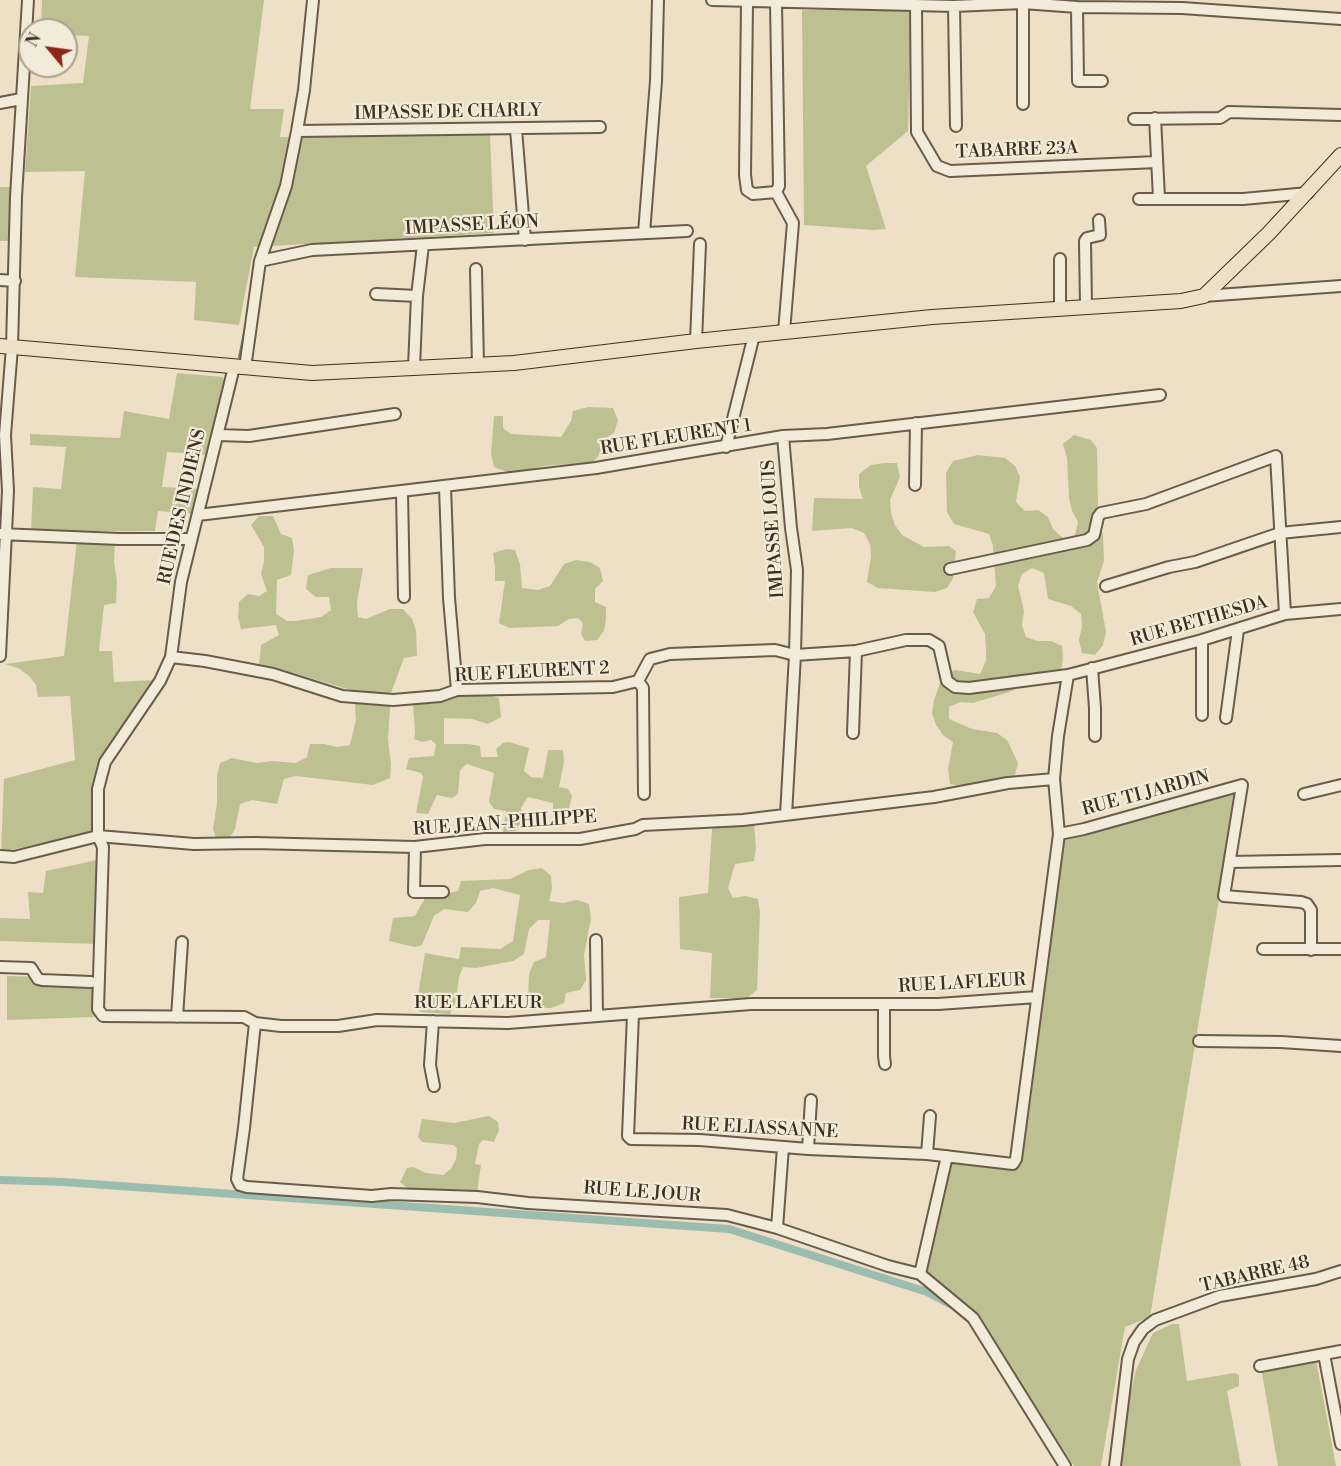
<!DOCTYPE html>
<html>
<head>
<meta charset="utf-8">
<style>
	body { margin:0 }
	#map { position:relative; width:1341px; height:1466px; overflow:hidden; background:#ede0c6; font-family:"Libre Bodoni",serif }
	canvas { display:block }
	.north { position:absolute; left:18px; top:18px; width:60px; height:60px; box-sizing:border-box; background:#f3ebda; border:2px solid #aba090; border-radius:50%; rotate:299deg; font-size:16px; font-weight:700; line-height:24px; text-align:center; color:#3f2f20 }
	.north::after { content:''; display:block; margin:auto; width:21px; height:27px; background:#8f2418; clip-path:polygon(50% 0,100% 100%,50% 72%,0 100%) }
</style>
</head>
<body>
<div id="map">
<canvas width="1341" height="1466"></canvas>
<div class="north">N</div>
</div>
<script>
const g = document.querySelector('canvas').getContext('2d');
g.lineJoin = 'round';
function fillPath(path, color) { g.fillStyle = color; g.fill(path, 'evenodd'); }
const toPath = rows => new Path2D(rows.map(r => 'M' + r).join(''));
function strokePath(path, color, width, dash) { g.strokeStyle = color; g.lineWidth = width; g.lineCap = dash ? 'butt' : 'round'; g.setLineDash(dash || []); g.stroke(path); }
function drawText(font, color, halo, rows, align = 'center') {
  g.font = font + ' "Libre Bodoni",serif'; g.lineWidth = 4.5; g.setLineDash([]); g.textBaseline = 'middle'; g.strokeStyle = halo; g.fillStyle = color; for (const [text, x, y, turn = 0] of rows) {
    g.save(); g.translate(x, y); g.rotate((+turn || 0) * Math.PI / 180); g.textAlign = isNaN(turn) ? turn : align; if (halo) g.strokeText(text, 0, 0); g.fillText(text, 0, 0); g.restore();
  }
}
fillPath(toPath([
	[42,0,264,0,250,109,284,109,280,137,490,135,494,233,254,247,239,325,194,320,196,282,75,277,85,171,25,172,31,86,83,83,89,36,66,35,66,30,41,30],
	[911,8,908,131,866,166,886,229,873,230,804,225,802,10],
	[0,187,10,187,11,241,0,241],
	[177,373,223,377,224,382,209,455,167,452,162,487,200,489,192,514,158,511,155,531,31,532,33,487,61,489,66,447,30,445,30,434,120,438,124,411,169,419],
	[588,407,613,408,618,420,614,433,602,440,602,452,593,462,543,466,518,473,507,472,494,467,491,454,494,416,503,416,503,428,511,434,561,437,571,421,573,411],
	[1074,435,1091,440,1097,448,1098,509,1103,536,1104,561,1097,582,1106,632,1103,645,1095,655,1082,653,1079,640,1082,627,1081,614,1071,606,1048,599,1044,573,1032,568,1022,574,1018,586,1024,611,1022,625,1026,637,1038,641,1051,641,1062,646,1063,659,1061,671,1057,682,1020,687,1009,692,973,703,960,702,949,707,949,719,972,729,997,733,1007,740,1018,763,1015,775,997,782,965,787,950,784,948,769,953,742,943,735,936,725,932,713,934,700,943,675,955,670,980,674,986,661,986,648,985,634,973,612,977,599,989,598,996,586,993,546,989,534,954,524,947,512,946,473,953,461,978,455,1005,458,1015,466,1020,477,1016,502,1025,511,1038,510,1048,517,1053,529,1063,538,1075,535,1078,522,1072,511,1069,498,1067,458,1063,444],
	[884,463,897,463,900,477,890,500,891,513,895,525,902,535,924,547,949,546,956,551,953,578,947,588,935,592,878,588,867,582,871,556,870,544,864,533,852,528,812,531,814,498,863,499,859,487,859,474,871,465],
	[259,516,273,516,281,534,292,538,294,550,291,575,277,580,276,614,287,621,295,621,321,617,331,610,329,597,316,597,306,589,308,575,331,568,363,568,357,602,358,617,366,619,390,609,403,609,412,619,416,630,417,656,404,658,391,693,388,739,391,764,390,778,373,785,296,776,284,779,277,804,252,800,240,804,235,829,229,839,216,838,213,829,217,803,217,776,220,763,232,758,257,763,271,761,296,763,307,757,310,744,324,744,337,747,350,745,356,719,354,691,270,666,259,664,261,645,279,635,276,625,241,629,238,617,239,602,248,594,259,596,267,591,261,574,264,561,264,547,251,525],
	[77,540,115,541,114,562,117,581,116,603,104,605,99,651,112,651,114,682,155,680,100,764,94,832,1,852,4,779,75,760,70,696,38,697,36,685,30,677,20,669,5,664,64,656],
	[506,549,515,550,520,564,522,588,538,590,550,586,564,564,576,560,590,562,600,568,603,581,595,589,595,602,606,607,606,619,604,631,597,640,585,641,581,634,583,623,578,618,569,619,558,626,510,628,499,623,505,581,495,581,495,567,493,553],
	[487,694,499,698,501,717,488,724,472,719,444,718,444,744,468,744,480,746,481,757,498,757,496,749,503,743,509,742,529,748,524,771,531,777,543,778,548,750,563,750,564,762,559,787,568,789,572,796,569,809,564,821,553,820,553,803,528,797,521,808,522,820,516,831,503,832,506,811,494,809,489,802,494,773,467,764,460,770,458,794,452,798,437,795,428,814,416,813,423,777,421,773,406,769,409,758,434,756,436,744,431,740,422,742,414,739,415,733,413,705,429,699],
	[1237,790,1150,1317,1125,1327,1101,1466,1074,1466,972,1309,924,1275,950,1162,1018,1167,1060,840],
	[730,823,754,823,756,848,754,861,735,864,728,888,733,898,746,896,758,899,760,912,757,990,747,998,710,998,712,953,680,949,679,897,708,893,712,829],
	[97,860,98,944,0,941,0,918,30,919,28,892,43,893,46,871],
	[542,868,551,876,552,889,549,901,563,903,577,900,589,904,591,918,584,955,586,980,580,990,566,993,564,1003,551,1008,538,1008,528,1001,529,974,534,962,546,957,550,920,538,920,529,929,524,954,513,961,476,968,463,967,459,977,456,1002,450,1014,420,1012,416,1007,425,953,459,959,461,947,500,949,513,941,520,895,493,888,480,891,476,903,468,912,444,909,434,916,422,945,415,947,389,941,393,918,415,916,425,898,458,891,461,881,510,879,529,870],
	[7,976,95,978,95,1017,7,1020],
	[489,1116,498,1122,499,1130,494,1142,483,1140,479,1144,475,1164,481,1165,477,1192,408,1189,400,1182,407,1168,413,1167,426,1173,443,1175,451,1169,456,1159,457,1148,453,1145,422,1142,418,1137,422,1119,454,1123],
	[1172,1324,1179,1324,1187,1381,1234,1373,1239,1375,1239,1386,1227,1391,1241,1466,1120,1466,1130,1395,1136,1370,1153,1333],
	[1316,1360,1336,1466,1278,1466,1262,1373]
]), '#bdc192');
strokePath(toPath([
	[239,357,246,323]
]), '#768476', 2);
strokePath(toPath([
	[0,1180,63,1182,729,1229,927,1292,950,1304]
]), '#9abdb0', 8);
const minor = toPath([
	[712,0,954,6,1023,3,1077,7,1182,8,1341,19],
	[747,2,745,175,747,190,753,194,776,192,779,186,776,2],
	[916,5,917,132,937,166,950,171,1157,162],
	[954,6,956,126],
	[1077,7,1078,81,1102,81],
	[0,103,21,99],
	[1023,104,1023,3],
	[1155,118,1159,198],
	[1134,119,1220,118,1229,112,1341,115],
	[516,129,525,240],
	[297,131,600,127],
	[776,192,793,223,784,332],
	[1139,199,1243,199,1308,193],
	[644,233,656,81,658,0],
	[260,261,312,250,687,231],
	[476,269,478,366],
	[0,280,15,281],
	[376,294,417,296],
	[1204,296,1341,286],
	[1086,307,1085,241,1087,238,1100,235,1099,220],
	[1060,309,1060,259],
	[696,341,700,244],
	[234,367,181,582,171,657,160,681,105,762,98,789,98,836,103,847,98,1009,103,1016,244,1017,255,1023,281,1026,338,1026,377,1020,508,1023,751,1004,938,1004,1037,997],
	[414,367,417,296,423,245],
	[245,368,260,261,286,186,297,131,304,90,313,0],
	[218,435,249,436,395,414],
	[783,436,791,528,797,570,795,655,786,815],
	[726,447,754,335],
	[915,485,916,423],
	[445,487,449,598,457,690],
	[402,492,404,597],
	[198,515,596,468,783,436,827,434,1160,395],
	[0,534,119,539,191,539],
	[950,569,1087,540,1094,535,1098,517,1101,513,1146,504,1276,456,1285,614],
	[1106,586,1169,567,1195,562,1280,533,1341,527],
	[0,656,8,491,5,435,12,347,16,197,28,0],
	[171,657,205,661,273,674,342,696,393,700,440,696,457,690,613,687,638,681,650,659,670,654,775,650,795,655,856,651,906,640,929,640,939,646,947,681,955,687,969,688,1068,675,1202,640,1285,614,1341,609],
	[1092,668,1095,708,1095,736],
	[638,681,643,688,644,794],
	[1202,715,1202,640],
	[1226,718,1238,630],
	[853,733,856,651],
	[1304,794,1341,785],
	[1059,834,1084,829,1242,785,1224,896,1301,902,1307,904,1311,910,1311,950],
	[415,847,414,892,443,892],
	[0,856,14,857,98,836,194,844,254,843,415,847,485,839,580,839,635,829,643,825,743,820,934,797,1008,783,1054,779],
	[1230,862,1341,860],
	[596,940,597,1016],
	[1263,949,1341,949],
	[0,967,31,968,38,979,42,980,91,982],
	[884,1004,884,1056,885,1064],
	[633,1014,628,1136,631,1139,700,1140,808,1149,927,1154,1013,1164,1016,1159,1059,834,1054,779,1058,736,1068,675],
	[177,1017,182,942],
	[433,1021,430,1065,434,1086],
	[255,1023,244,1128,237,1179,240,1185,247,1187,372,1196,391,1194,477,1197,528,1203,727,1215,777,1228,888,1266,920,1274,947,1156],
	[1199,1041,1281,1042,1341,1046],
	[808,1149,811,1100],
	[927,1154,930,1116],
	[777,1228,783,1147],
	[920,1274,973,1318,1065,1466],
	[1324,1354,1341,1444],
	[1260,1366,1341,1351],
	[1115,1466,1128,1359,1134,1342,1143,1329,1155,1320,1220,1296,1316,1279,1341,1271]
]);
const major = toPath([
	[0,346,312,373,514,363,696,341,932,317,1181,301,1204,296,1269,233,1341,155]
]);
strokePath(minor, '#6a5b4a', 14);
strokePath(major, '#3f2f20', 16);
strokePath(minor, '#f3ebda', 10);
strokePath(major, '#ede0c6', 14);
drawText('18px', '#3f2f20', '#f3ebda', [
	["IMPASSE DE CHARLY",448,113,-1],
	["TABARRE 23A",1017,151,-2],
	["IMPASSE LÉON",472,226,-3],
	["RUE FLEURENT 1",676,438,-9],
	["RUE DES INDIENS",183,507,-77],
	["IMPASSE LOUIS",774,529,-94],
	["RUE BETHESDA",1199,622,-16],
	["RUE FLEURENT 2",532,673,-3],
	["RUE TI JARDIN",1146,794,-15],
	["RUE JEAN-PHILIPPE",505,824,-4],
	["RUE LAFLEUR",962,984,-3],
	["RUE LAFLEUR",478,1004],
	["RUE ELIASSANNE",760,1129,3],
	["RUE LE JOUR",642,1193,4],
	["TABARRE 48",1255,1275,-13]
]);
</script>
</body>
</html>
